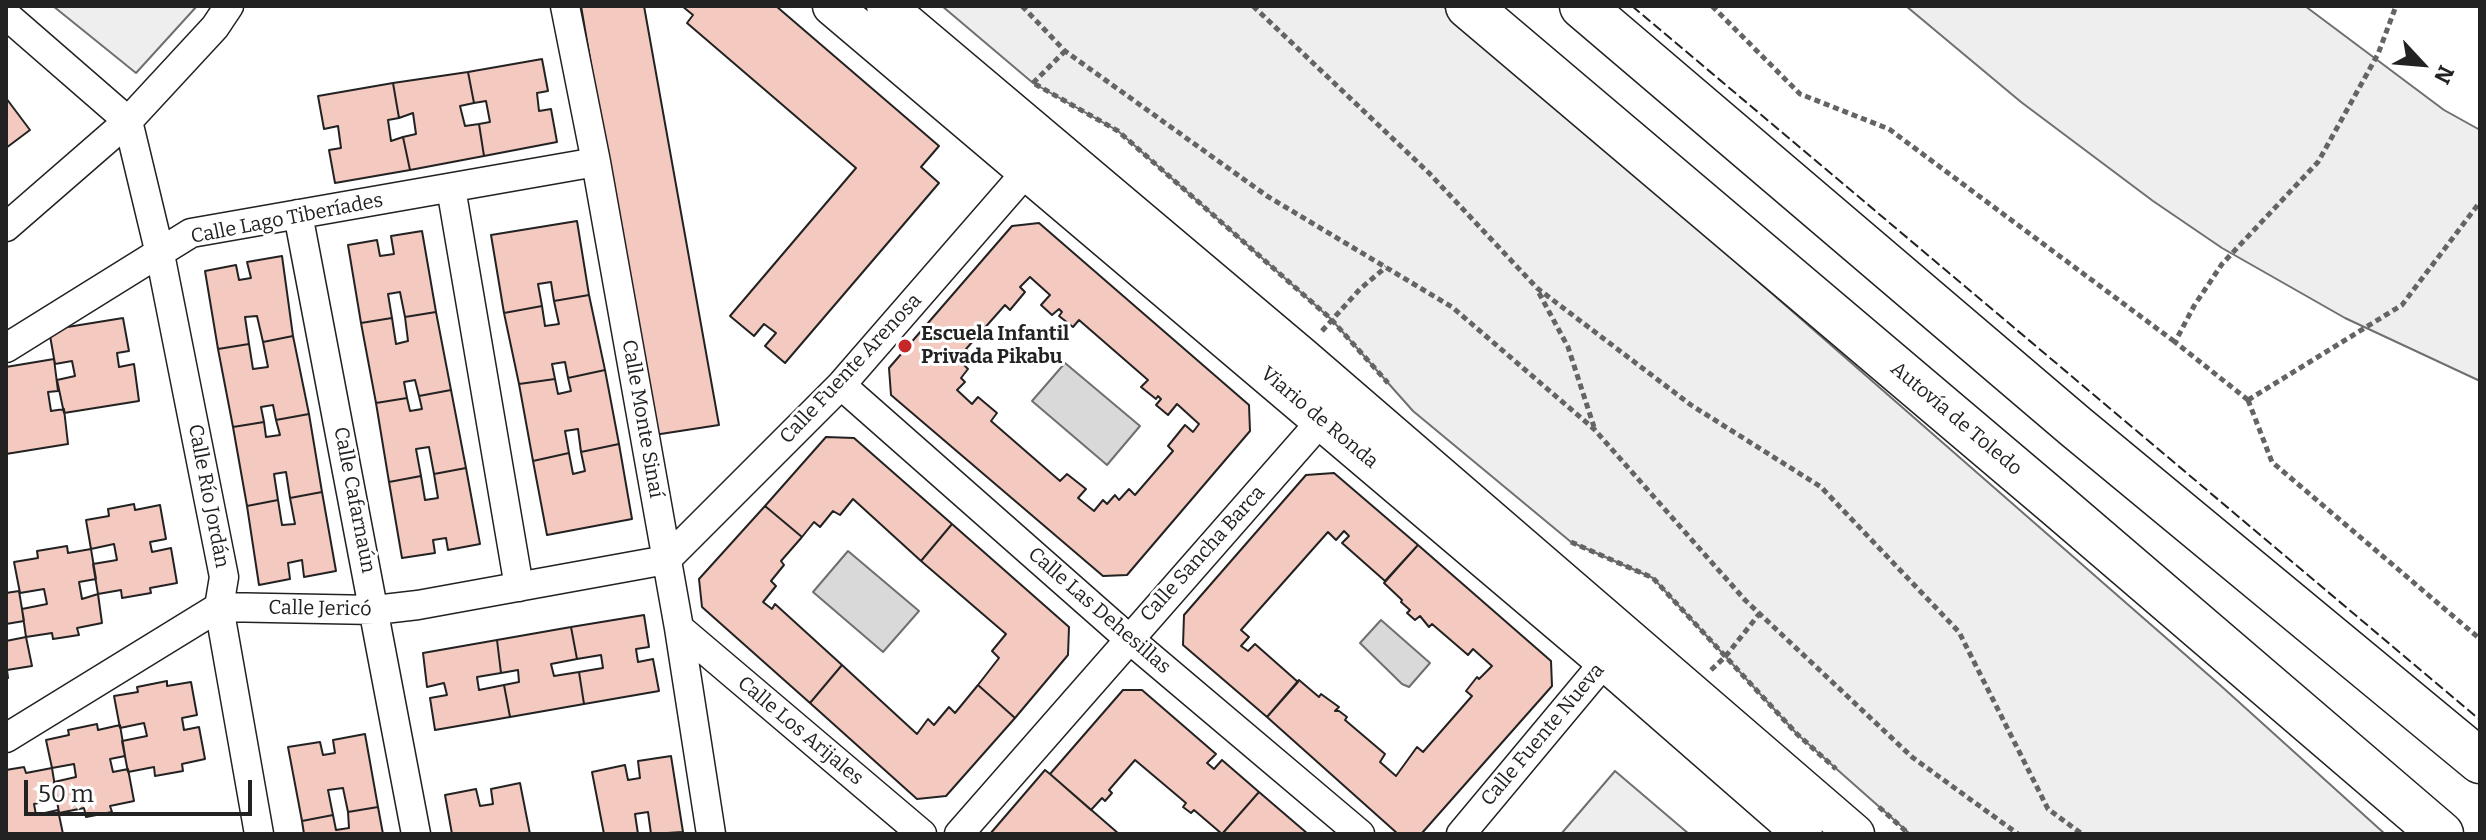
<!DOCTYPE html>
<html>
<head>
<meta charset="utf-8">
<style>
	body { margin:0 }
	#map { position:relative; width:2486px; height:840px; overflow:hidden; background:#fff; font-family:Bitter,serif }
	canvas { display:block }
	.frame { position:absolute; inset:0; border:8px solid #222; pointer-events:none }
	.north { position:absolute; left:2382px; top:24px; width:80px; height:80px; -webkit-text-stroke:6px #fff; paint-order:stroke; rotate:116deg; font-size:22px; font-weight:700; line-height:32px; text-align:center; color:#222 }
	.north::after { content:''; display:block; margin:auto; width:28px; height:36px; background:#222; clip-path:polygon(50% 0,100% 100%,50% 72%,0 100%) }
	.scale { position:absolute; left:24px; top:780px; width:228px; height:36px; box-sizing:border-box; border:4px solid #222; border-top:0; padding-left:10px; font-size:24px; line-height:28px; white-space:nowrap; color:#222; -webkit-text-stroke:6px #fff; paint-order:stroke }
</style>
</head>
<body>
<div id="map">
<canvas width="2486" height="840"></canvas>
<div class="frame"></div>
<div class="north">N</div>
<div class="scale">50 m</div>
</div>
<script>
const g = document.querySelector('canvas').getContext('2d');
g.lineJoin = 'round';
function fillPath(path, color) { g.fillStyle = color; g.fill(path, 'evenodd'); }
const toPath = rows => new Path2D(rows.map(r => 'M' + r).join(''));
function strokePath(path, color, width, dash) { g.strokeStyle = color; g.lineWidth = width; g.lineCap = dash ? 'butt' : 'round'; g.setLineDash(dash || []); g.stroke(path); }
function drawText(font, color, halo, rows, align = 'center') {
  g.font = font + ' Bitter,serif'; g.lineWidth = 6; g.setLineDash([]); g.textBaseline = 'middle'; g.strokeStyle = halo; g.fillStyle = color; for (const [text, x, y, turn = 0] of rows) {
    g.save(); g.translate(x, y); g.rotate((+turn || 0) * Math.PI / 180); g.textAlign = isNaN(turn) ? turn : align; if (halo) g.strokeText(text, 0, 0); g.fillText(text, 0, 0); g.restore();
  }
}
const green = toPath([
	[53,6,197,6,136,73,53,6],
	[942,6,1443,6,2220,685,2385,834,1910,834,1797,734,1653,578,1571,542,1413,411,1331,319,1118,131,1033,83,942,6],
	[1906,6,2305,6,2444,110,2480,130,2480,381,2345,318,2222,248,2153,201,2021,102,1906,6],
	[1615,771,1689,834,1561,834,1615,771]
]);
fillPath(green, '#eee');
strokePath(green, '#6f6f6f', 2);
const water = toPath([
	[1065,363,1140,426,1107,465,1032,401,1065,363],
	[848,551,919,611,883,652,813,592,848,551],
	[1381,620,1430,663,1409,687,1402,684,1360,643,1381,620]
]);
fillPath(water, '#d9d9d9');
strokePath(water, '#6f6f6f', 2);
const building = toPath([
	[581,6,644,6,719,425,654,435,581,6],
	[682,6,776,6,939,146,921,167,939,183,785,363,765,346,776,333,764,324,754,336,730,316,856,168,687,23,693,15,682,6],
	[542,59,548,91,537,93,539,111,551,109,557,142,484,156,479,124,490,122,486,101,474,103,468,72,542,59],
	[468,72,474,103,460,106,465,126,479,124,484,156,410,170,403,137,416,134,413,113,399,118,393,83,468,72],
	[393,83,399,118,388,120,391,141,403,137,410,170,335,183,329,150,341,148,338,126,324,129,318,96,393,83],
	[6,98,30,130,6,148,6,98],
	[577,221,589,295,554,301,551,282,538,284,542,306,504,313,491,235,577,221],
	[1039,223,1249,405,1250,431,1127,575,1103,576,891,395,889,368,1012,226,1039,223],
	[1030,277,1050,295,1041,305,1052,315,1059,309,1062,312,1059,316,1073,327,1079,320,1148,380,1141,387,1156,399,1158,396,1161,399,1156,405,1168,415,1177,404,1199,424,1193,432,1185,425,1168,446,1173,451,1135,495,1129,489,1119,500,1115,495,1107,504,1103,500,1094,511,1078,498,1086,489,1067,474,1060,481,991,421,997,413,978,397,972,404,957,390,965,382,961,378,968,369,964,365,972,355,966,349,1005,305,1010,310,1025,292,1020,287,1030,277],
	[422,231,436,312,405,317,400,292,388,294,392,318,361,323,348,245,377,240,380,256,394,254,391,236,422,231],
	[282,256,293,336,263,342,257,316,245,317,249,344,218,349,205,271,236,265,239,280,251,278,247,262,282,256],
	[589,295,605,370,568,378,565,362,552,364,555,379,519,384,504,313,542,306,545,326,559,324,554,301,589,295],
	[436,312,451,390,419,396,415,380,404,382,407,398,376,403,361,323,392,318,396,344,408,341,405,317,436,312],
	[123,318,129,351,117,353,119,367,134,364,139,401,64,413,57,380,75,376,72,361,55,364,49,330,123,318],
	[293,336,309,414,276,420,273,405,261,407,264,422,233,427,218,349,249,344,253,369,268,367,263,342,293,336],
	[54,359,58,391,48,392,51,411,64,409,68,444,6,454,6,367,54,359],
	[605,370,619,444,581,452,578,429,565,431,569,453,533,461,519,384,555,379,558,394,571,391,568,378,605,370],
	[451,390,466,468,434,474,429,447,416,449,421,476,389,482,376,403,407,398,410,411,422,409,419,396,451,390],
	[309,414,322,492,290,498,286,472,274,474,278,500,247,506,233,427,264,422,266,437,280,435,276,420,309,414],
	[826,437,854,438,952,524,921,561,853,499,840,515,833,511,820,527,814,522,802,537,765,506,826,437],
	[619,444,632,519,547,535,533,461,569,453,573,474,585,471,581,452,619,444],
	[466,468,480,544,448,550,446,538,433,540,435,553,402,558,389,482,421,476,425,500,438,498,434,474,466,468],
	[1334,473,1418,545,1385,581,1342,543,1349,536,1344,531,1336,540,1328,532,1241,630,1249,637,1241,646,1248,651,1255,644,1298,682,1267,717,1183,645,1184,615,1306,475,1334,473],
	[322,492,336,571,304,577,302,560,288,563,290,579,259,585,247,506,278,500,282,525,295,524,290,498,322,492],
	[134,504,135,510,160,505,166,539,150,542,152,552,171,548,177,583,150,588,151,593,122,598,121,590,98,594,93,564,117,560,114,544,91,549,86,520,109,516,108,509,134,504],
	[765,506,802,537,781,561,784,565,771,581,776,586,763,602,772,609,775,604,842,665,810,703,702,607,699,579,765,506],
	[952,524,1069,627,1068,655,1015,718,978,685,999,658,992,651,1006,634,921,561,952,524],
	[1418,545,1551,661,1552,686,1422,833,1398,834,1267,717,1299,680,1319,697,1321,694,1339,707,1335,711,1339,711,1347,717,1345,720,1385,754,1380,762,1396,776,1417,747,1423,752,1472,696,1466,691,1477,677,1479,679,1492,666,1473,649,1468,655,1432,624,1429,627,1420,616,1415,620,1407,613,1410,610,1401,602,1402,600,1384,583,1418,545],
	[67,546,68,553,91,549,96,579,79,582,82,599,98,594,102,623,77,628,79,635,53,639,52,633,26,637,22,609,47,604,44,589,20,593,14,562,38,558,37,551,67,546],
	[19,591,24,621,6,624,6,593,19,591],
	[644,615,649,647,636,649,638,662,653,659,659,691,584,704,579,672,603,668,601,655,577,659,571,627,644,615],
	[571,627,577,659,551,664,554,676,579,672,584,704,510,717,504,685,519,682,518,670,501,673,497,640,571,627],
	[26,637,32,666,7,670,8,678,6,678,6,641,26,637],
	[497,640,501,673,477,677,479,690,504,685,510,717,435,730,430,698,447,695,444,683,427,687,423,653,497,640],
	[842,665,917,734,928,719,934,725,949,707,955,713,978,685,1015,718,946,796,917,799,810,703,842,665],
	[167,681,167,686,191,682,197,715,182,718,184,730,199,727,205,759,182,764,183,771,155,776,154,767,128,772,122,741,147,736,144,723,120,728,114,696,138,692,137,687,167,681],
	[1123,690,1142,690,1216,754,1207,763,1214,769,1222,760,1259,792,1222,834,1194,810,1191,813,1183,807,1186,803,1135,760,1109,790,1112,793,1105,801,1102,798,1091,810,1050,774,1123,690],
	[97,724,98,730,120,725,125,756,110,759,113,772,128,769,134,801,110,806,112,812,86,817,84,808,59,813,54,782,76,777,74,764,52,768,46,740,69,735,68,730,97,724],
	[365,734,378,807,348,812,343,788,328,790,333,815,302,821,288,747,320,742,323,755,335,753,333,740,365,734],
	[671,756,683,832,651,834,648,812,635,814,638,834,604,834,592,772,625,765,628,780,640,778,638,761,671,756],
	[24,767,26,773,52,768,57,799,34,804,36,815,58,810,63,834,6,834,6,770,24,767],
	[1045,770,1050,774,1119,834,990,834,1045,770],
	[520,783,530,834,452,834,445,795,476,789,480,806,493,804,491,789,520,783],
	[1259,792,1308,834,1225,834,1223,833,1259,792],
	[378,807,383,834,304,834,302,821,333,815,336,830,349,828,348,812,378,807]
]);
fillPath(building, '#f3c9c0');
strokePath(building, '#222', 2);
const street = toPath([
	[565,6,596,162,679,628,711,834],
	[6,15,128,121,160,254,224,577,219,607,259,834],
	[451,188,519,587],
	[298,214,416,834],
	[6,227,128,121,215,27,229,6],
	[6,348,191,233,596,162],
	[841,385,1128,638,1360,834],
	[679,628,922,834],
	[6,738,219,607,375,610,418,605,666,560,841,385,1027,171],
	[959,834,1322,420],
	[1461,834,1617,647]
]);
const secondary = toPath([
	[832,6,1605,661,1803,834],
	[886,6,1301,356,1855,834]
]);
const highway = toPath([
	[1468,6,2056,504,2441,834],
	[1582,6,2076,427,2480,761]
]);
strokePath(street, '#222', 31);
strokePath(secondary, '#222', 41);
strokePath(highway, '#222', 47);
strokePath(toPath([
	[1022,6,1065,51,1267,196,1452,307,1594,429,1745,600,1912,757,2018,834],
	[1253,6,1429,173,1537,288,1691,405,1821,487,1959,632,2048,809,2082,834],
	[1712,6,1800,94,1889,129,2175,342],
	[1033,83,1065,51],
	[1035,84,1118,131,1331,319,1388,383],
	[1539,293,1568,347,1594,427],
	[1322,331,1360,289,1386,267],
	[2248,400,2175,342,2194,306,2222,264,2318,162,2378,54,2396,6],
	[2248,400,2272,462,2480,639],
	[2248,400,2402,305,2480,202],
	[1571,542,1653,578,1797,734,1836,769],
	[1711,670,1725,657,1760,613],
	[1879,807,1909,834]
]), '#646464', 5, [6, 4]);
strokePath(street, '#fff', 28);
strokePath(secondary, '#fff', 38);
strokePath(highway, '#fff', 44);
strokePath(toPath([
	[1632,6,2480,720]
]), '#222', 2, [10, 4]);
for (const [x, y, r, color] of [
	[905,346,8,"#c62828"]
]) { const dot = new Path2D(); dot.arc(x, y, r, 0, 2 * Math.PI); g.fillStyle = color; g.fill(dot); strokePath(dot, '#fff', 3); }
drawText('20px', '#222', '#fff', [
	["Calle Lago Tiberíades",287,219,-11],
	["Calle Fuente Arenosa",851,369,-47],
	["Viario de Ronda",1319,418,40],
	["Calle Monte Sinaí",642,419,80],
	["Autovía de Toledo",1956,419,40],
	["Calle Río Jordán",208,496,79],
	["Calle Cafarnaún",354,500,79],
	["Calle Sancha Barca",1203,554,-48],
	["Calle Jericó",320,609,1],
	["Calle Las Dehesillas",1099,611,41],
	["Calle Los Arijales",800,731,40],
	["Calle Fuente Nueva",1543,735,-50]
]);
drawText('bold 20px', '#222', '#fff', [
	["Escuela Infantil",921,334],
	["Privada Pikabu",921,357]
], 'left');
</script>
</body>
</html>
